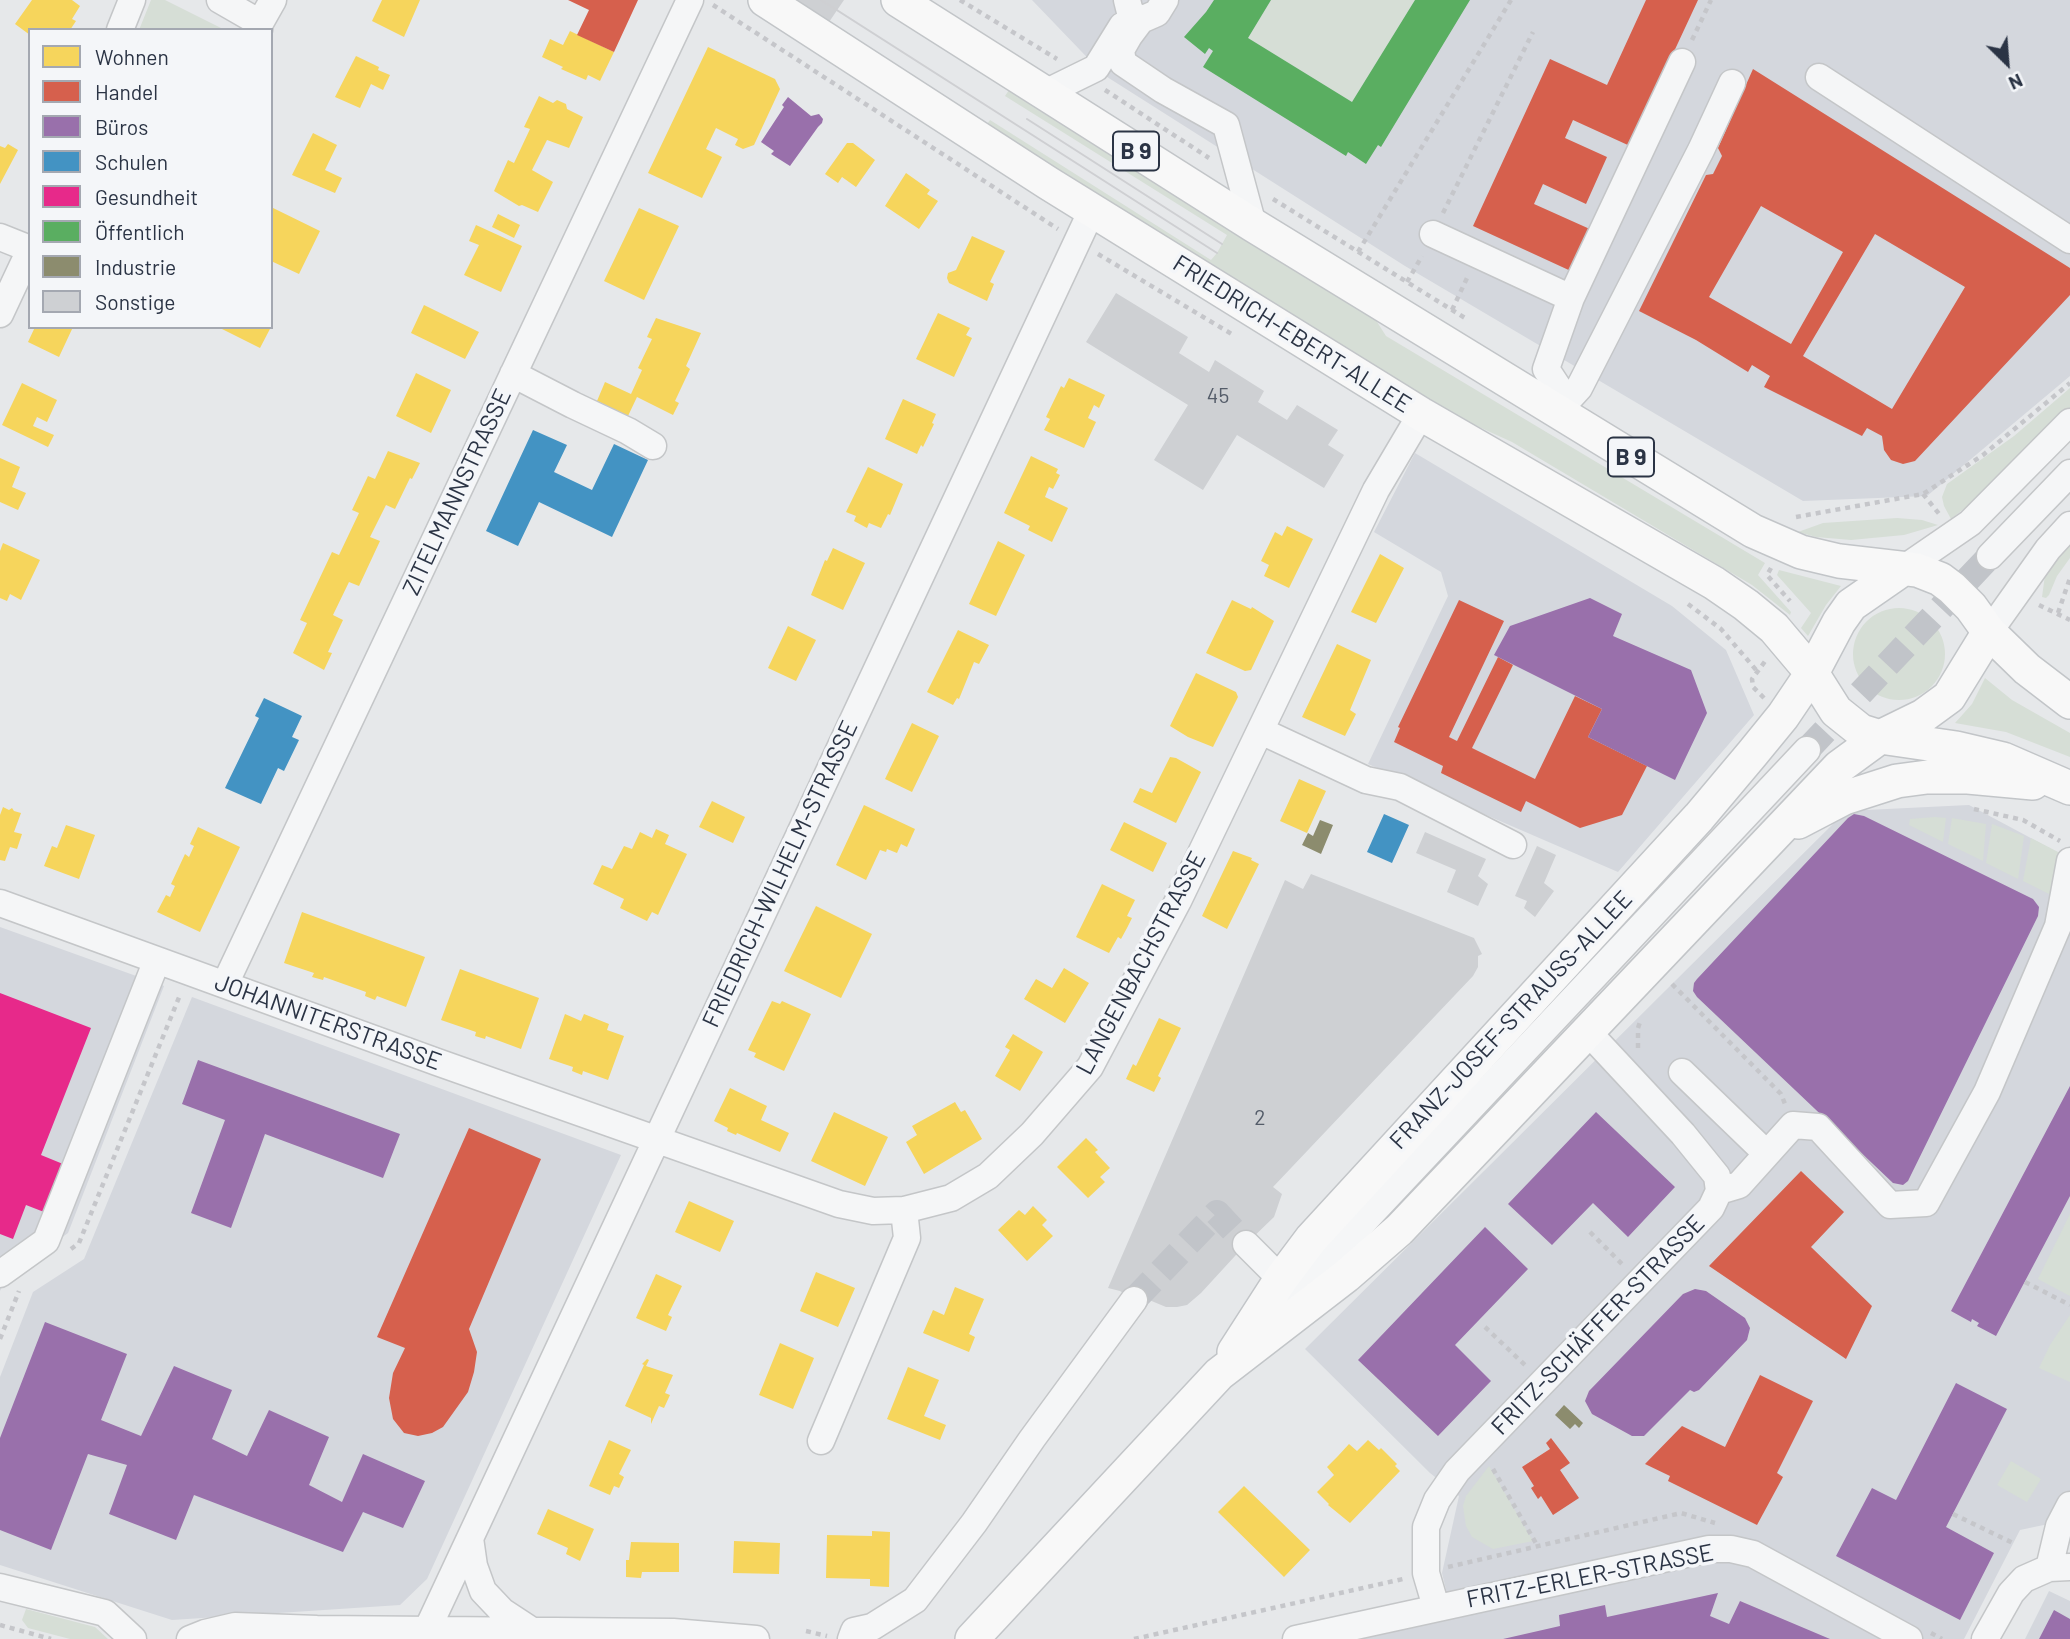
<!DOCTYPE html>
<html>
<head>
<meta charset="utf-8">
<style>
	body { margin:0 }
	#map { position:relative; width:2070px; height:1639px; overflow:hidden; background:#e6e8ea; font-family:Barlow,sans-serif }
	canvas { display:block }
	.legend { position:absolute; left:28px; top:28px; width:245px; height:301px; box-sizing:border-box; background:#f4f6f9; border:2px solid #a4a8b1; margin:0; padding:9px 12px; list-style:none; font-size:21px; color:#2b3445 }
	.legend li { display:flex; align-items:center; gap:14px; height:35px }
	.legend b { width:35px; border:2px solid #a4a8b1 }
	.north { position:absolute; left:1972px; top:28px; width:70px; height:70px; -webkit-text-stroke:5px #f4f6f9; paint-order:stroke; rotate:155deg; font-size:19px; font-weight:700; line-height:28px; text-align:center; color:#2b3445 }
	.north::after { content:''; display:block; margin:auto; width:24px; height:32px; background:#2b3445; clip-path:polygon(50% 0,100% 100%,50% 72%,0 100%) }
</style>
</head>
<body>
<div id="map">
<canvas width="2070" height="1639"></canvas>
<ul class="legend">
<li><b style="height:19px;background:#f6d55c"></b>Wohnen</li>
<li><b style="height:19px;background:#d6604d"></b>Handel</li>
<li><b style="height:19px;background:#9970ab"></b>Büros</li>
<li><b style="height:19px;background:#4393c3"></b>Schulen</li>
<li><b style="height:19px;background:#e7298a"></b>Gesundheit</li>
<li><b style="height:19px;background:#5aae61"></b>Öffentlich</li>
<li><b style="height:19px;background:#8c8c6e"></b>Industrie</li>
<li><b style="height:19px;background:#ced0d3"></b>Sonstige</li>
</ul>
<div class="north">N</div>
</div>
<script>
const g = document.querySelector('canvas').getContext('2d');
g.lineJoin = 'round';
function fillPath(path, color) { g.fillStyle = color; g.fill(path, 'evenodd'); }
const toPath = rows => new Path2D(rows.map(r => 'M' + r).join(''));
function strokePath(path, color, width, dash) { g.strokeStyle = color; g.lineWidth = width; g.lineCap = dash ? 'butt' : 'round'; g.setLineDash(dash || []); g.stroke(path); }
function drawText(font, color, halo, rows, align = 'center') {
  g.font = font + ' Barlow,sans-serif'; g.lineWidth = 7; g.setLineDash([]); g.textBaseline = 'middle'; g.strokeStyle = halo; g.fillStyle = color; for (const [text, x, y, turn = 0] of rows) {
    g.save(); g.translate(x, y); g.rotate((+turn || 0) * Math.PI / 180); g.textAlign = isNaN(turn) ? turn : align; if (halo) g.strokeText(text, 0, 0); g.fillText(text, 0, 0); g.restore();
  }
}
fillPath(toPath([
	[1032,0,2070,0,2070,376,1927,496,1803,501,1405,266,1104,75],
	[1415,453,1672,606,1726,650,1754,715,1618,872,1368,764,1448,596,1441,572,1374,532],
	[1969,805,2070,859,2070,1531,2053,1523,2020,1530,1964,1639,1351,1639,1451,1611,1442,1573,1459,1496,1430,1473,1305,1349,1846,811],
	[0,927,164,986,68,1233,7,1277,0,1291],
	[192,997,621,1155,427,1579,400,1605,172,1620,0,1565,0,1377,33,1292,84,1259],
	[2049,1591,2070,1601,2070,1639,2025,1639]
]), '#d4d7dd');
fillPath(toPath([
	[151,0,165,0,225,30,139,30],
	[1271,0,1415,0,1352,102,1248,38],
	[1009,90,1372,314,1386,336,1765,563,1758,575,1791,612,1790,615,1752,585,1512,442,1457,417,984,128,990,120,1211,260,1217,253,1227,235,1005,96],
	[2070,388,2070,409,1980,496,1951,519,1944,506,1942,497,1947,484,2014,436],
	[1897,518,1922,520,1938,525,1904,535,1851,540,1816,537,1798,532,1823,523],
	[2070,543,2070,558,2057,576,2049,595,2046,598,2042,597,2045,575],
	[1779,570,1841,586,1826,605,1808,636,1801,628,1811,613,1777,575],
	'1853 654a46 46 0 1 1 92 0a46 46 0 1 1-92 0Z',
	[1985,678,2012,700,2070,733,2070,757,2006,732,1955,723,1972,704],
	[1935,817,1946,818,1943,842,1909,825,1910,819],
	[1952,818,1986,824,1983,861,1948,844],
	[1992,824,2024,836,2018,879,1986,863],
	[2031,838,2062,854,2055,897,2023,881],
	[2070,1214,2070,1296,2038,1279],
	[2070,1315,2070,1382,2039,1368,2050,1345],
	[2011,1461,2041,1479,2027,1502,1997,1485],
	[1489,1466,1533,1541,1493,1549,1472,1537,1466,1526,1463,1506,1466,1496],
	[26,1609,95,1627,108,1639,70,1639,28,1628,22,1620]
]), '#d6ded6');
fillPath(toPath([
	[32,0,72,0,80,6,72,19,76,21,70,30,30,30,30,35,15,24],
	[382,0,420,0,404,37,372,21],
	[570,31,614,52,600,81,588,75,586,80,561,69,563,67,542,57,550,39,563,45],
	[708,47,775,79,780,89,754,145,743,149,735,145,738,139,716,128,706,149,722,157,702,198,648,173],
	[356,56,379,67,378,70,390,75,383,90,371,84,360,108,335,97],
	[539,96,553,103,557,100,566,104,567,109,583,117,569,148,547,140,532,170,553,182,538,212,522,205,519,206,494,191,508,160,514,163,530,129,524,127],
	[313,133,337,145,325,170,342,178,335,193,292,175],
	[847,143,853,143,875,160,856,187,842,177,838,183,825,174],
	[8,144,18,150,0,184,0,146,5,148],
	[906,173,930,190,927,194,938,201,919,229,885,206],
	[271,207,320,231,299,274,271,261],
	[639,208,679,226,644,300,604,281],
	[498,214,520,225,514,238,492,227],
	[476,225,522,246,501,292,464,275,479,245,469,241],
	[972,236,1005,251,990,282,994,284,987,301,949,283,947,278,948,273,956,270],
	[424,305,479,332,465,359,411,333],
	[938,313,970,328,966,335,972,338,954,377,916,359],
	[656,318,701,333,686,366,690,369,675,401,679,403,673,415,637,397,628,416,597,401,605,382,631,394,642,370,638,368,652,339,647,337],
	[35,327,73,327,59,357,28,342],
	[218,327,271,327,260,348],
	[416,373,451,390,431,433,396,416],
	[1069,378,1105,395,1099,408,1094,405,1088,418,1096,422,1084,448,1044,430,1050,419,1046,417,1061,386,1064,388],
	[22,383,57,400,47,422,37,417,33,426,54,435,48,447,2,425],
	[903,399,936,414,932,423,934,424,923,447,921,445,917,454,885,439],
	[388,451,420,463,412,479,410,478,395,509,386,505,370,537,380,541,359,586,349,582,333,615,343,620,328,652,332,653,324,670,293,653,307,623,300,620,332,552,339,555,359,513,352,510,368,476,375,479],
	[1031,456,1058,469,1056,473,1060,475,1053,489,1049,487,1045,497,1068,508,1052,542,1028,530,1030,526,1004,513],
	[0,458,20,467,12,487,26,493,18,510,0,502],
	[868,467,903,484,890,515,888,514,881,528,869,523,867,528,854,521,856,516,846,512],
	[1287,526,1313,539,1289,588,1264,576,1269,565,1261,561,1275,532,1282,536],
	[998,541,1025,555,996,616,969,604],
	[3,543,40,560,21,600,10,594,7,601,0,598,0,551],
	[833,548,865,563,843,610,811,595,825,560,827,561],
	[1380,554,1404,568,1376,623,1351,612],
	[1232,600,1251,609,1252,607,1274,621,1251,670,1245,671,1206,653],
	[788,626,816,640,796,681,768,668],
	[958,630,989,645,979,664,974,662,959,699,957,698,953,705,927,692],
	[1337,644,1371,660,1350,710,1356,714,1345,736,1302,717],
	[1196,673,1236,692,1238,697,1213,747,1188,737,1170,726],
	[912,723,939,736,912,792,885,779],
	[1170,757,1176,758,1201,772,1176,823,1133,802,1140,788,1152,793],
	[1299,779,1326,791,1307,833,1280,821],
	[712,801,745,817,733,843,699,827],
	[864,805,915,829,907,847,901,844,897,853,887,849,886,852,880,850,866,880,836,865],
	[3,807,9,810,12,808,14,811,21,813,14,832,22,834,17,849,10,847,5,861,0,860,0,815],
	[1124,822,1167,843,1153,872,1110,850],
	[66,825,95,835,79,879,44,866,52,846,57,848],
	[198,827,240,847,200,932,157,912,166,895,170,897,175,886,171,884,185,854,189,857,194,846,190,844],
	[656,829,669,835,665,844,687,854,658,915,652,912,647,921,620,908,624,899,593,884,602,865,612,869,624,846,632,849,640,832,652,838],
	[1233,851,1252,858,1251,860,1259,864,1227,929,1202,916],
	[1102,884,1135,900,1127,916,1132,918,1127,928,1121,939,1118,937,1109,953,1076,937],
	[816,906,872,934,841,998,784,971],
	[302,912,425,957,406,1007,377,996,375,1000,365,996,366,992,324,977,323,980,312,977,314,973,284,963],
	[1064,968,1089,983,1065,1023,1024,999,1036,979,1052,988],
	[460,969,539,998,521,1049,486,1036,485,1039,475,1036,476,1032,441,1020],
	[772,1001,780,1004,782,1001,811,1014,784,1071,754,1057,756,1053,748,1050],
	[565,1014,581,1021,584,1014,609,1024,607,1030,624,1036,608,1080,583,1071,582,1075,572,1071,573,1067,549,1059],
	[1159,1018,1181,1028,1158,1076,1161,1078,1154,1092,1126,1079,1133,1064,1136,1066],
	[1013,1034,1043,1052,1020,1091,995,1076,1010,1050,1005,1047],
	[730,1088,767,1106,761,1120,789,1133,780,1152,737,1133,736,1135,727,1131,728,1128,714,1121],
	[955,1102,961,1112,965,1110,982,1139,924,1174,906,1142,917,1135,912,1126],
	[834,1112,888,1137,865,1186,811,1161],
	[1086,1138,1098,1150,1095,1152,1110,1168,1100,1177,1105,1182,1088,1198,1057,1167],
	[689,1201,734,1221,720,1252,675,1232],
	[1033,1206,1047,1220,1042,1225,1053,1236,1027,1261,998,1230,1019,1210,1025,1215],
	[816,1272,855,1288,838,1327,800,1311],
	[656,1274,682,1286,668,1315,672,1317,666,1331,636,1318],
	[955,1287,984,1299,969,1334,975,1337,969,1352,923,1333,933,1310,944,1315],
	[780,1343,814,1358,793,1409,759,1395],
	[647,1359,649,1360,646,1366,673,1375,665,1393,670,1395,664,1408,659,1406,651,1424,651,1418,625,1406,644,1365,642,1364],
	[908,1367,939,1380,924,1416,946,1425,940,1440,887,1419],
	[609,1440,631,1450,619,1474,624,1477,619,1488,614,1486,610,1495,589,1486],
	[1368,1440,1379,1450,1381,1448,1397,1464,1395,1466,1400,1471,1350,1523,1328,1505,1329,1504,1317,1492,1334,1475,1327,1467,1338,1456,1349,1444,1357,1451],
	[1244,1486,1310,1550,1284,1577,1218,1512],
	[548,1509,594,1529,580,1561,566,1554,568,1548,537,1534],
	[872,1531,890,1532,889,1587,870,1586,870,1579,826,1578,827,1535,872,1536],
	[734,1541,780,1543,779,1574,733,1573],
	[631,1542,679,1543,679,1572,642,1572,641,1578,626,1577,626,1560,629,1560]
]), '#f6d55c');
fillPath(toPath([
	[568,0,638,0,614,52,577,35,589,10],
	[1646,0,1698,0,1630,146,1573,120,1565,138,1607,157,1586,204,1543,184,1534,204,1592,230,1573,272,1473,226,1550,59,1607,85],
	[1753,69,2070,268,2070,295,1915,461,1903,464,1891,460,1884,450,1882,436,1867,428,1862,436,1764,387,1770,376,1752,365,1748,372,1696,340,1639,311,1706,175,1713,174,1722,156,1718,148],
	[1761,206,1843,252,1791,344,1709,297],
	[1875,234,1965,287,1892,409,1803,356],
	[1459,600,1504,621,1449,737,1457,741,1498,657,1513,665,1472,748,1535,779,1575,696,1602,709,1588,737,1647,766,1622,815,1580,828,1526,801,1521,812,1441,773,1443,766,1394,742,1400,728,1398,727],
	[469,1128,541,1159,469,1329,477,1352,474,1372,468,1392,443,1427,432,1433,418,1436,404,1433,393,1419,389,1398,393,1373,405,1348,377,1337],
	[1801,1171,1844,1212,1811,1247,1872,1306,1846,1359,1709,1266],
	[1760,1375,1813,1401,1777,1473,1783,1477,1757,1525,1668,1481,1670,1476,1645,1464,1682,1426,1725,1447],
	[1551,1438,1570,1463,1560,1470,1579,1498,1553,1515,1541,1496,1538,1499,1531,1488,1534,1486,1522,1467,1550,1449,1546,1443]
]), '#d6604d');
fillPath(toPath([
	[788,97,811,116,819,114,823,119,822,123,818,127,790,166,771,154,774,151,761,142,784,107,782,105],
	[1590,598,1622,614,1613,636,1691,670,1707,713,1675,780,1588,737,1602,709,1494,655,1510,626],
	[1854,814,1864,816,2033,899,2039,907,2038,916,1908,1181,1903,1185,1893,1183,1697,997,1693,991,1694,983,1697,979,1848,818],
	[198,1060,400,1134,383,1178,265,1134,231,1228,191,1213,225,1120,182,1104],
	[2070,1086,2070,1196,1996,1336,1977,1326,1979,1323,1972,1319,1971,1322,1951,1311],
	[1596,1112,1675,1187,1628,1237,1593,1203,1552,1245,1508,1204],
	[1485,1227,1528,1269,1455,1345,1491,1381,1438,1436,1358,1360],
	[1695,1289,1706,1291,1745,1318,1750,1328,1747,1340,1699,1390,1694,1392,1690,1390,1644,1436,1632,1436,1592,1414,1585,1401,1589,1391,1683,1294],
	[45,1322,127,1354,101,1420,141,1436,174,1366,232,1390,212,1439,247,1456,269,1410,329,1437,309,1485,342,1502,363,1454,425,1481,403,1528,363,1512,343,1552,194,1495,176,1540,109,1514,127,1465,88,1454,51,1550,0,1530,0,1438],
	[1956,1383,2007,1409,1946,1527,1994,1553,1960,1620,1836,1556,1872,1488,1896,1500],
	[1718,1593,1710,1616,1729,1624,1740,1601,1830,1639,1503,1639,1560,1626,1559,1615,1605,1605,1607,1617],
	[2054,1610,2070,1619,2070,1639,2039,1639]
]), '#9970ab');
fillPath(toPath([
	[533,430,567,445,554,472,592,490,614,444,648,460,612,537,539,502,518,546,486,531],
	[264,698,302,716,292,737,299,740,284,771,278,768,261,804,225,788,259,718,255,716],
	[1384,814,1409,825,1392,863,1367,852]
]), '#4393c3');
fillPath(toPath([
	[0,993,91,1028,41,1155,63,1164,44,1212,26,1205,13,1239,0,1234]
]), '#e7298a');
fillPath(toPath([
	[1214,0,1271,0,1248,38,1352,102,1415,0,1470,0,1381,147,1378,145,1366,164,1348,152,1346,156,1203,67,1213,51,1209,48,1205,54,1184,37,1206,12]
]), '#5aae61');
fillPath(toPath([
	[1320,820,1333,825,1321,854,1302,845,1308,833,1313,836],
	[1564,1405,1583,1423,1579,1428,1575,1424,1570,1429,1555,1415]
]), '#8c8c6e');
fillPath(toPath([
	[789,0,844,0,827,25],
	[1116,293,1188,337,1179,353,1209,372,1215,360,1264,391,1258,402,1287,420,1297,405,1338,430,1328,445,1344,455,1324,488,1237,435,1203,490,1154,460,1188,405,1086,342],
	[1425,832,1486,859,1478,876,1488,884,1478,906,1447,892,1456,870,1416,853],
	[1537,846,1556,855,1544,883,1554,891,1535,917,1524,908,1527,901,1515,896],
	[1311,874,1474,938,1482,954,1478,956,1478,967,1473,976,1273,1187,1282,1194,1274,1217,1246,1244,1201,1293,1187,1305,1177,1307,1166,1307,1142,1297,1137,1302,1120,1291,1108,1288,1285,880,1303,889]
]), '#ced0d3');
strokePath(toPath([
	[1807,750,1990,556],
	[1134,1300,1217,1213,1246,1244]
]), '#c1c4c9', 26, [26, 13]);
const minor = toPath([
	[220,0,260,23,259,30],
	[1127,0,1130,12,1141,20],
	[1165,0,1157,13,1141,20,1129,36,1121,50,1123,63,1163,90,1226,125,1253,225],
	[260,23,273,0],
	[120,30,132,0],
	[1819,77,2070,240],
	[1043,94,1096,68,1122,26],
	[1433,234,1571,298],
	[0,237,30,249],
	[0,314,30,250],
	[513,374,573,405,628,431,653,446],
	[1567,401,1546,369,1571,298,1682,62],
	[1557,412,1579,388,1701,150,1732,83],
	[1990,556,2070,473],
	[1903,569,1970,523,2070,422],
	[1989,632,2048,549,2070,525],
	[1261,731,1366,780,1400,787,1513,845],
	[0,903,437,1062,839,1204,873,1211,904,1210,951,1198,988,1176,1032,1134,1090,1067,1178,901,1376,490,1421,414],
	[225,984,690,0],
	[1682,1072,1767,1154],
	[1719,1191,1739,1185,1793,1125,1818,1127,1890,1205,1926,1203,1987,1092,2058,926,2070,861],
	[1246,1244,1281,1279],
	[0,1274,46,1241,157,960],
	[1276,1315,1807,750],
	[821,1441,907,1238,904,1210],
	[470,1538,474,1566,483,1591,502,1611,534,1632],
	[2049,1568,2059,1526,2070,1505],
	[0,1587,105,1613,133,1639],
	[1436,1607,1426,1573,1426,1527,1437,1500,1457,1471,1711,1208,1719,1191,1717,1176,1683,1134,1587,1031],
	[427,1630,1092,210],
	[190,1639,205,1633,235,1626,317,1629,673,1632,756,1639],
	[851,1639,854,1631,872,1627,915,1600,974,1523,1032,1439,1134,1300],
	[1296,1639,1709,1549,1731,1549,1753,1554,1909,1639],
	[1985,1639,2011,1593,2024,1579,2049,1568,2070,1567]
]);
const major = toPath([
	[765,0,1048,183,1421,414,1714,583,1746,605,1774,628,1812,673,1836,711,1861,731,1880,737,1956,748,2003,759,2070,788],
	[898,0,1253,225,1753,531,1801,552,1839,561,1917,570,1940,579,1952,588,1971,607,1989,632,2027,669,2070,702],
	[1798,822,1844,798,1897,781,1927,777,1968,777,2033,783],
	[1234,1352,1281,1279,1311,1239,1699,817,1752,754,1783,716,1812,673,1839,622,1851,605,1903,569],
	[972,1639,1219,1374,1346,1276,1399,1230,1839,767,1880,737,1923,716,1949,697,1989,632]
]);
strokePath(minor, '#c4c6c8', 29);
strokePath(major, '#c2c5c8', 36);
strokePath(toPath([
	[960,0,1057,59],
	[713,5,1058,229],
	[1692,40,1711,0],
	[1105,90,1209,158],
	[1273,199,1465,318],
	[1443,213,1533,32],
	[1358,252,1511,0],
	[1098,254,1235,336],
	[1407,282,1422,256],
	[1452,310,1468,276],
	[1923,494,1940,515],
	[1796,517,1923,494,1983,455,2070,383],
	[1771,568,1767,575,1790,601],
	[1688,604,1721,629,1757,671],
	[2039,605,2070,620],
	[2058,613,2070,578],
	[1764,698,1753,687,1752,679,1766,660],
	[1974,809,2023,820,2060,841],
	[1672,984,1781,1094,1785,1104],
	[1638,1048,1638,1028,1641,1019],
	[1590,1232,1624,1266],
	[71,1249,79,1243,180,995],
	[2025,1282,2070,1305],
	[1485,1327,1527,1367],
	[0,1339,19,1291],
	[1493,1469,1537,1545],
	[1953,1514,2015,1544],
	[1448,1567,1681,1513,1715,1523],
	[0,1625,51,1639],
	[806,1631,827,1636],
	[1931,1633,1942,1639],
	[1134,1639,1403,1579]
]), '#c5c6ca', 4.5, [5, 5]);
strokePath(minor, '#f5f6f7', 26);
strokePath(major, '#f8f8f8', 33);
strokePath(toPath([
	[821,0,1217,253],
	[1027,119,1222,244]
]), '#cecfd2', 2);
drawText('21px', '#545c69', null, [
	["45",1218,396],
	["2",1260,1118]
]);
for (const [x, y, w] of [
	[1136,151,46],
	[1631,457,46]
]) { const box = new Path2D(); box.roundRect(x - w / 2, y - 19.5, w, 39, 5); g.fillStyle = '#f4f6f9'; g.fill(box); strokePath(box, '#2b3445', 2); }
drawText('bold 23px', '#2b3445', null, [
	["B 9",1136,151],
	["B 9",1631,457]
]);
drawText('24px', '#2b3445', '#f4f6f9', [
	["FRIEDRICH-EBERT-ALLEE",1292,334,32],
	["ZITELMANNSTRASSE",457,492,-65],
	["FRIEDRICH-WILHELM-STRASSE",780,874,-65],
	["LANGENBACHSTRASSE",1141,963,-62],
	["FRANZ-JOSEF-STRAUSS-ALLEE",1511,1020,-47],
	["JOHANNITERSTRASSE",328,1022,20],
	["FRITZ-SCHÄFFER-STRASSE",1598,1325,-46],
	["FRITZ-ERLER-STRASSE",1590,1576,-11]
]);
</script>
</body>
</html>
